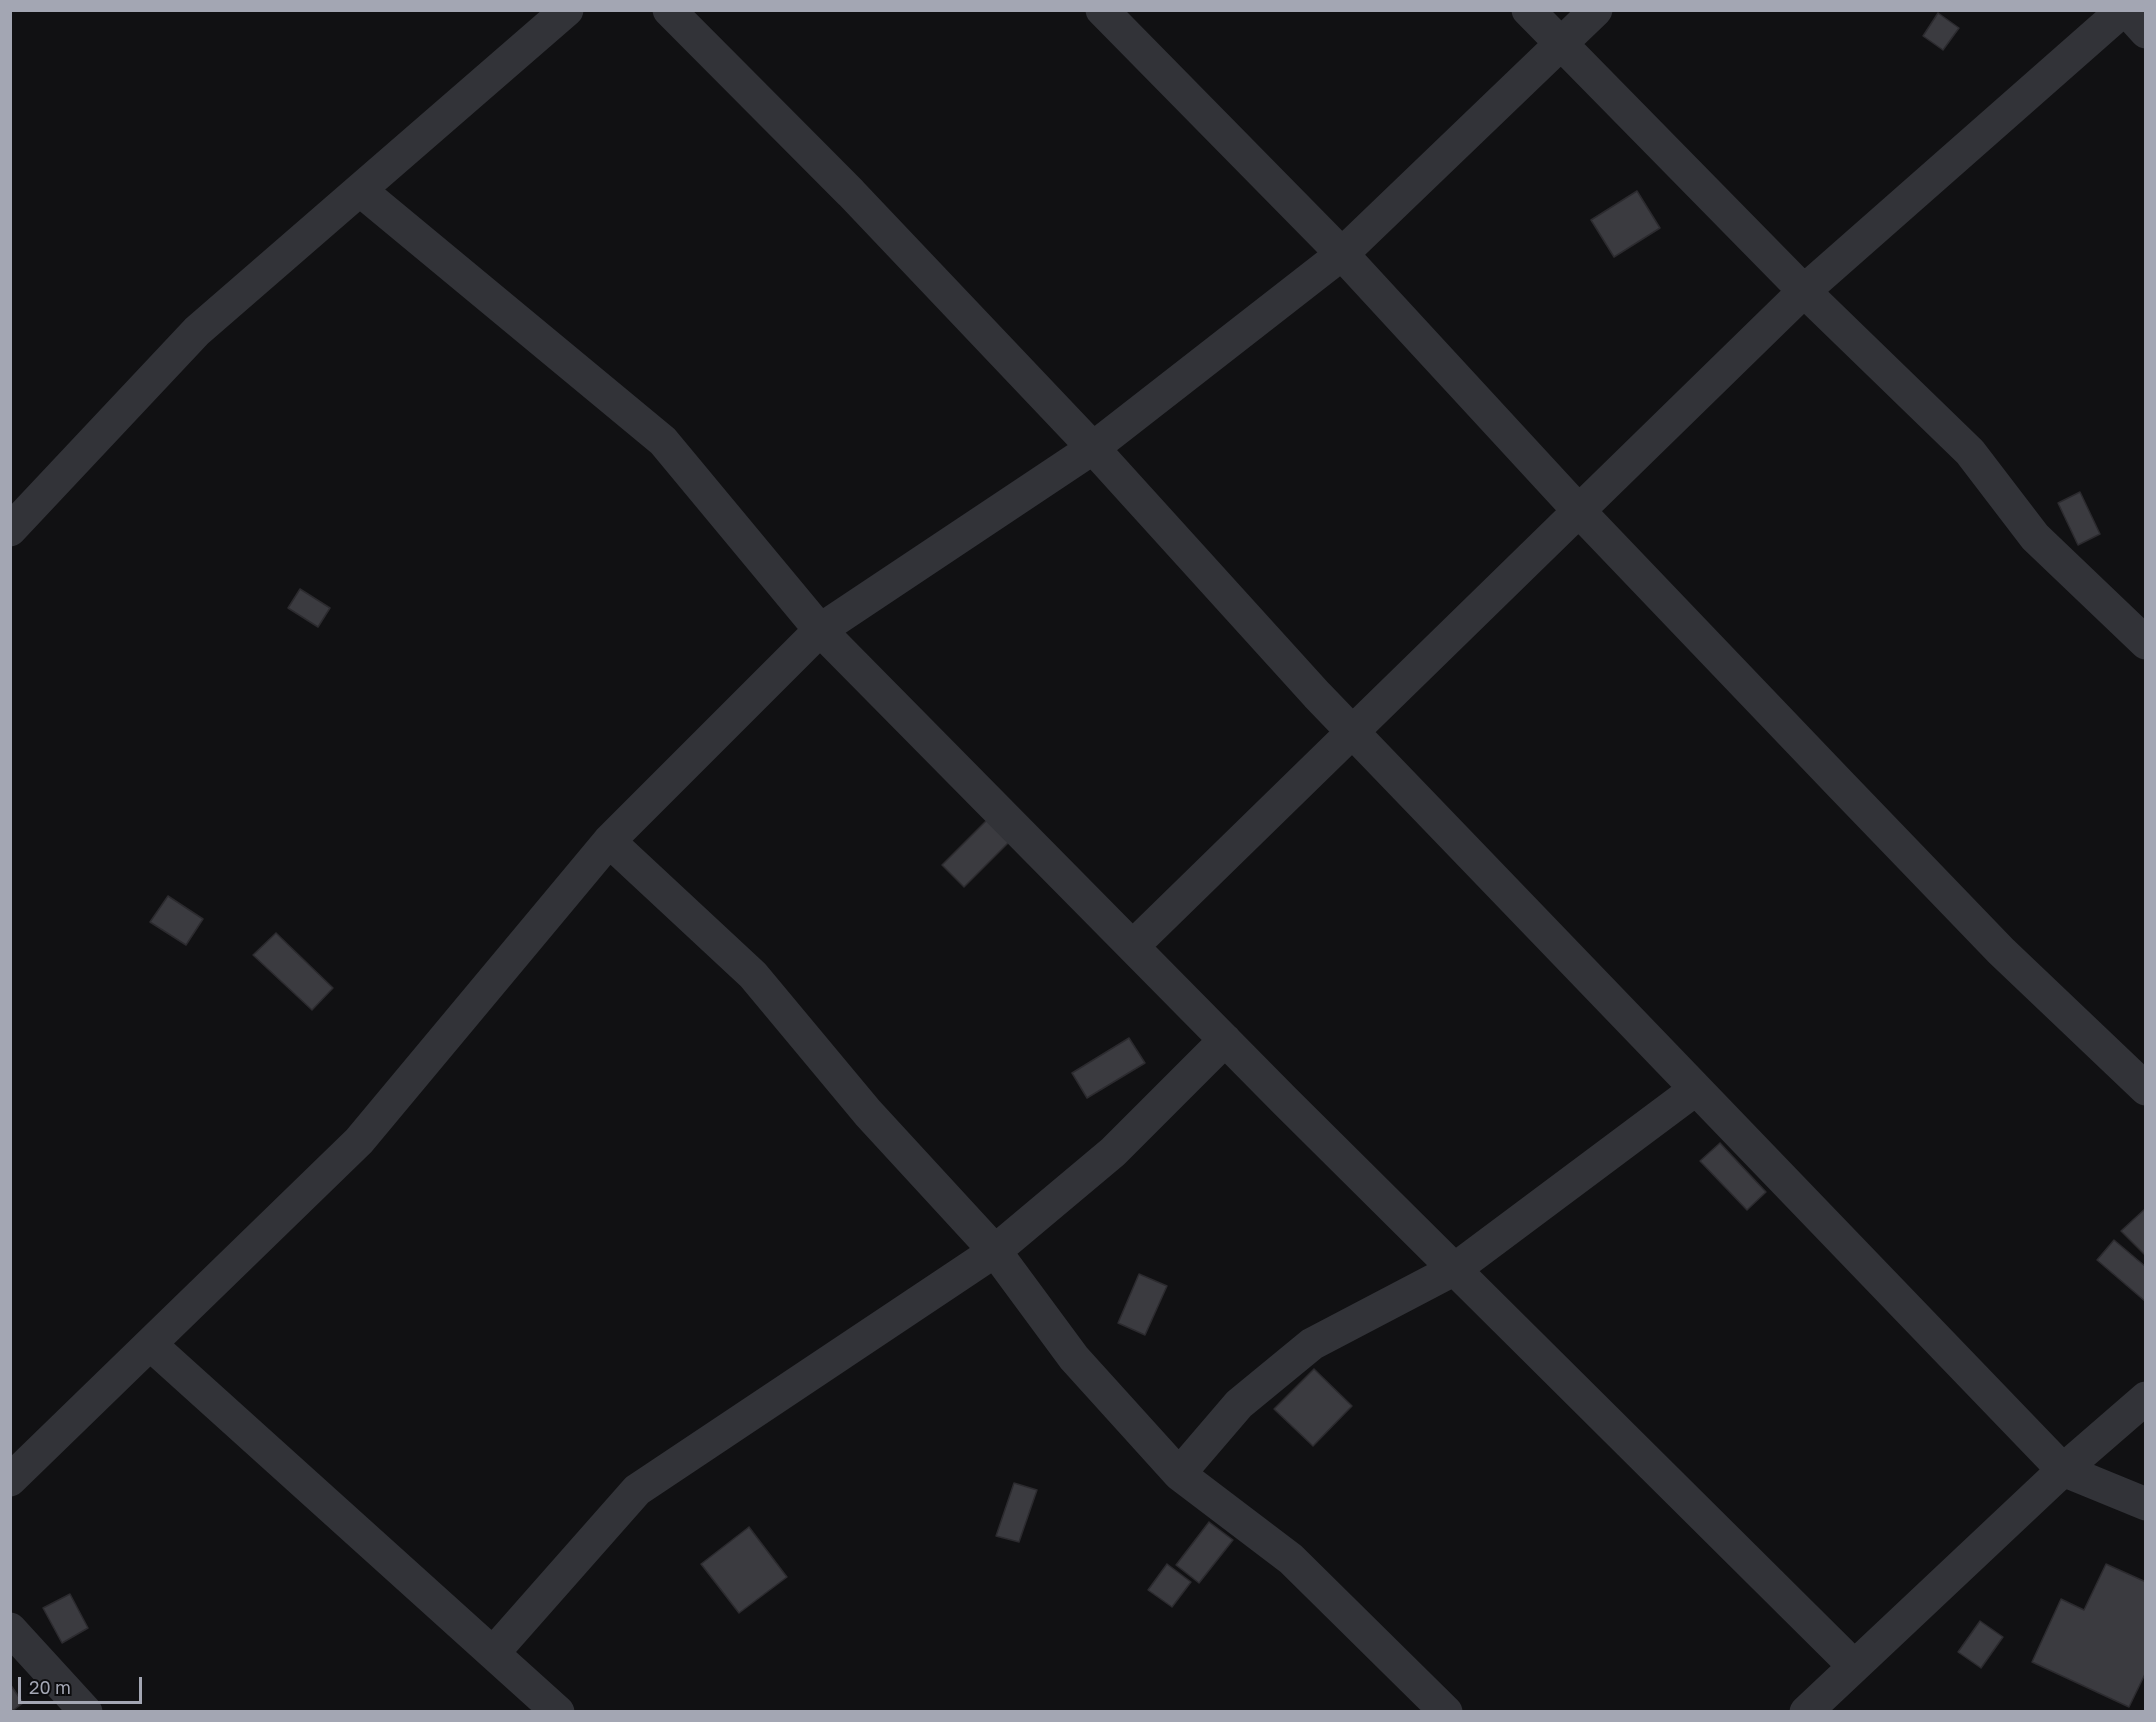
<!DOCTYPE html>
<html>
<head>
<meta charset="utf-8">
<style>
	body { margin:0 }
	#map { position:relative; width:2156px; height:1722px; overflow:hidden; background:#111113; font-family:"Golos Text",sans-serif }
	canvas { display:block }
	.frame { position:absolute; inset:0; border:12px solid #a3a6b3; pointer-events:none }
	.scale { position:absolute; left:18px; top:1677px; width:124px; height:27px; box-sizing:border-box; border:3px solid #a3a6b3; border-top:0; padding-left:8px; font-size:18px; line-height:21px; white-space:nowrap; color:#a3a6b3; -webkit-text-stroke:4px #0c0c0e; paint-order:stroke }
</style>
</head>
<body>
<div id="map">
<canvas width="2156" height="1722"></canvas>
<div class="frame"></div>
<div class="scale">20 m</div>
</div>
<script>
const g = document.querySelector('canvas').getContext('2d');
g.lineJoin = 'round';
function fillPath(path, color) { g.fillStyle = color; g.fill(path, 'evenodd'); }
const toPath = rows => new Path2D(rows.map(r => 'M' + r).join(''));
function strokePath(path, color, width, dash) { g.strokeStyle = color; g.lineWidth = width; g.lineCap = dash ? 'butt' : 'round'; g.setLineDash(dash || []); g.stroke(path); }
const building = toPath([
	[1938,13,1959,28,1943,50,1923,36,1938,13],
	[1637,191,1660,228,1614,257,1591,220,1637,191],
	[2080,492,2100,534,2078,545,2058,503,2080,492],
	[300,589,330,608,318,627,288,608,300,589],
	[988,819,1010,841,964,887,942,865,988,819],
	[168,896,203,919,186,945,150,922,168,896],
	[276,933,333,988,312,1010,253,955,276,933],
	[1129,1038,1145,1063,1087,1098,1072,1073,1129,1038],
	[1720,1143,1766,1192,1747,1210,1700,1161,1720,1143],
	[2146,1208,2146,1256,2121,1231,2146,1208],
	[2114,1240,2146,1267,2146,1302,2097,1260,2114,1240],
	[1139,1274,1167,1286,1145,1335,1118,1323,1139,1274],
	[1314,1369,1352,1406,1313,1446,1274,1409,1314,1369],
	[1014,1483,1037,1490,1019,1542,996,1536,1014,1483],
	[1209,1522,1233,1540,1199,1583,1176,1565,1209,1522],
	[749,1527,787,1577,739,1613,701,1564,749,1527],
	[1167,1564,1191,1582,1172,1607,1148,1590,1167,1564],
	[2106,1564,2146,1582,2146,1672,2129,1707,2032,1662,2061,1599,2084,1610,2106,1564],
	[70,1594,88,1628,62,1643,43,1608,70,1594],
	[1980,1621,2003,1637,1981,1668,1958,1652,1980,1621],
	[10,1684,23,1703,11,1712,10,1712,10,1684]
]);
fillPath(building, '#3b3b40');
strokePath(building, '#2c2b2f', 1.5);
strokePath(toPath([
	[669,10,851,193,1093,448,1317,695,2063,1470,2146,1504],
	[1102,10,1342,254,1579,511,1842,786,2001,951,2146,1089],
	[1528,10,1804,291,1970,452,2035,537,2146,643],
	[2126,10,2146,32],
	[360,190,663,441,820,630,1284,1100,1854,1666],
	[10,530,197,331,567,10],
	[609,841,753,975,868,1113,995,1251,1074,1358,1179,1474,1291,1559,1446,1712],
	[1133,946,1804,291,2123,10],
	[150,1344,558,1712],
	[1179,1474,1239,1404,1312,1344,1455,1269,1696,1089],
	[10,1480,359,1141,609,841,820,630,1093,448,1342,254,1596,10],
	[10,1629,86,1712],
	[494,1652,637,1490,995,1251,1113,1152,1225,1040],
	[1806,1712,2063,1470,2146,1398]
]), '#323338', 33);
</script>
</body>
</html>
